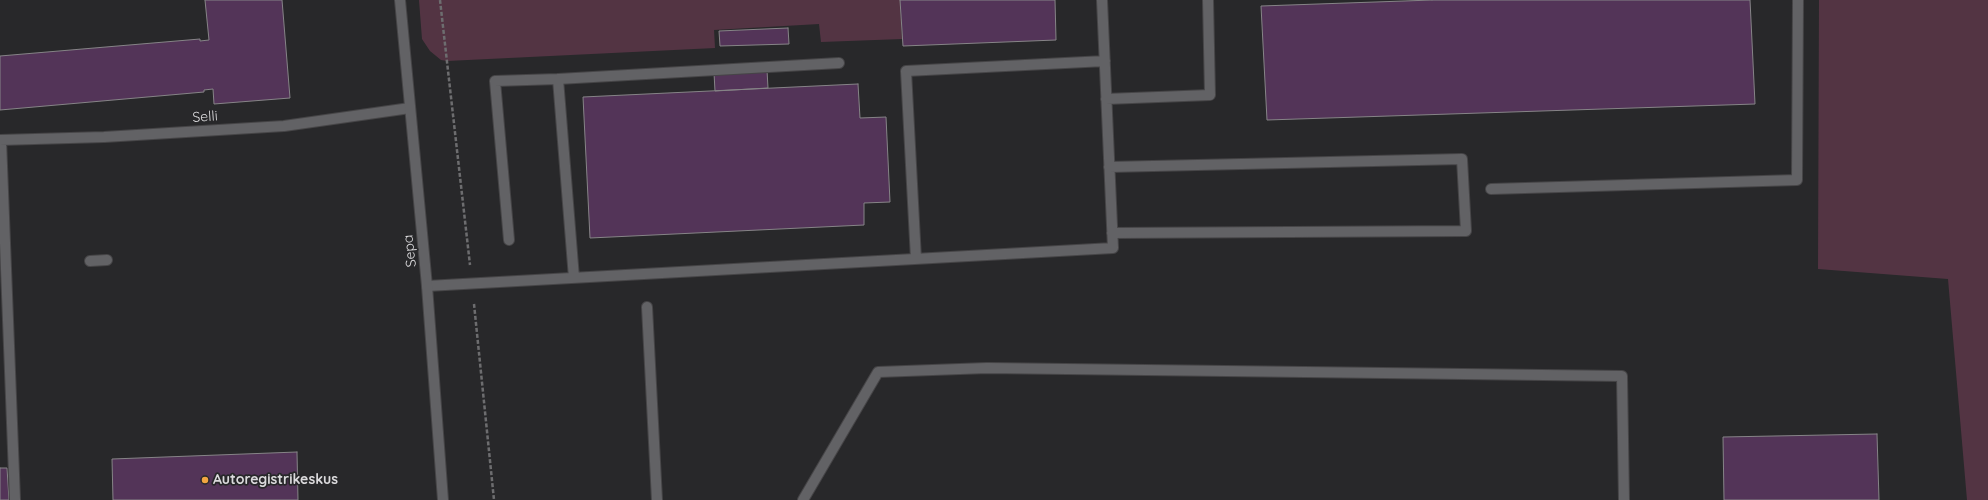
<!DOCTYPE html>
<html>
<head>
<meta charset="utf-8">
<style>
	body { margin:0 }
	canvas { display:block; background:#28282a }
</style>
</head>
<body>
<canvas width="1988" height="500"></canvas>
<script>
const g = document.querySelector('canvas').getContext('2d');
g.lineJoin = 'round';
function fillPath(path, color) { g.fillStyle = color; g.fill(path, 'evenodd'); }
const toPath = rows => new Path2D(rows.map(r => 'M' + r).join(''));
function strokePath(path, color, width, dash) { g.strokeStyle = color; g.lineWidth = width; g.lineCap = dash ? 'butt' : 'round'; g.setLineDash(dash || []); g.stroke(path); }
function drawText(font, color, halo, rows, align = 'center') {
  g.font = font + ' Quicksand,sans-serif'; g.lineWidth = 3.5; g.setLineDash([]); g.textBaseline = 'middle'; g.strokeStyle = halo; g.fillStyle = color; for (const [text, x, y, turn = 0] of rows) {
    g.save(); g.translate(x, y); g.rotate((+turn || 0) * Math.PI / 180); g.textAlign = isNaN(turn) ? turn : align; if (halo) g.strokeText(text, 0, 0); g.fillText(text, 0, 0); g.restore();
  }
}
fillPath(toPath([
	[419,0,900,0,902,39,821,42,819,24,714,30,715,48,447,61,441,60,430,51,422,39],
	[1819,0,1988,0,1988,500,1967,500,1948,279,1818,269]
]), '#533443');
const building = toPath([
	[205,0,282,0,290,98,214,104,213,89,204,90,204,92,0,110,0,56,200,39,200,41,209,40,205,0],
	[900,0,1055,0,1056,40,903,46,900,0],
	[1432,0,1750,0,1755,104,1267,120,1261,6,1432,0],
	[788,28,789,44,720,46,719,31,788,28],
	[767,70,768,88,715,91,714,73,767,70],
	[858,84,860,118,886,117,890,202,864,203,864,225,590,238,583,97,858,84],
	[1877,434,1879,500,1724,500,1723,437,1877,434],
	[297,452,298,500,113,500,112,459,297,452],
	[0,468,7,468,9,500,0,500,0,468]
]);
fillPath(building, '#533458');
strokePath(building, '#868487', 1);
const lane = toPath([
	[1106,99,1210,95,1208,0],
	[0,140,104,137,284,126,410,108],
	[1,140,15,500],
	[1109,167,1462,159,1466,231,1112,233],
	[1491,189,1797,180,1798,0],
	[509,240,495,81,558,79],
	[916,259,906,71,1105,61],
	[90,261,107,260],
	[574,278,558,79,839,63],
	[427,286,1113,248,1102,0],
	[647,307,657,500],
	[803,500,878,372,987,368,1622,376,1624,500]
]);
const street = toPath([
	[400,0,427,286,443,500]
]);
strokePath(lane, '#464547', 12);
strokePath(street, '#464547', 12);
strokePath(toPath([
	[440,0,470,265],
	[474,304,494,500]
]), '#6d6d6f', 2.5, [4, 2]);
strokePath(lane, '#626265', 10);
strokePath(street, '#626265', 10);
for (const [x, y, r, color] of [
	[205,480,4,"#f2a541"]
]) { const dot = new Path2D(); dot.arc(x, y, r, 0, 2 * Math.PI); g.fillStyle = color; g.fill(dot); strokePath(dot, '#28282a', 1.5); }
drawText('14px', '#dbdadc', '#28282a', [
	["Selli",205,117,-4],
	["Sepa",410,251,-96]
]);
drawText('bold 14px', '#dbdadc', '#28282a', [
	["Autoregistrikeskus",213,480]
], 'left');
</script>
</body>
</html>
